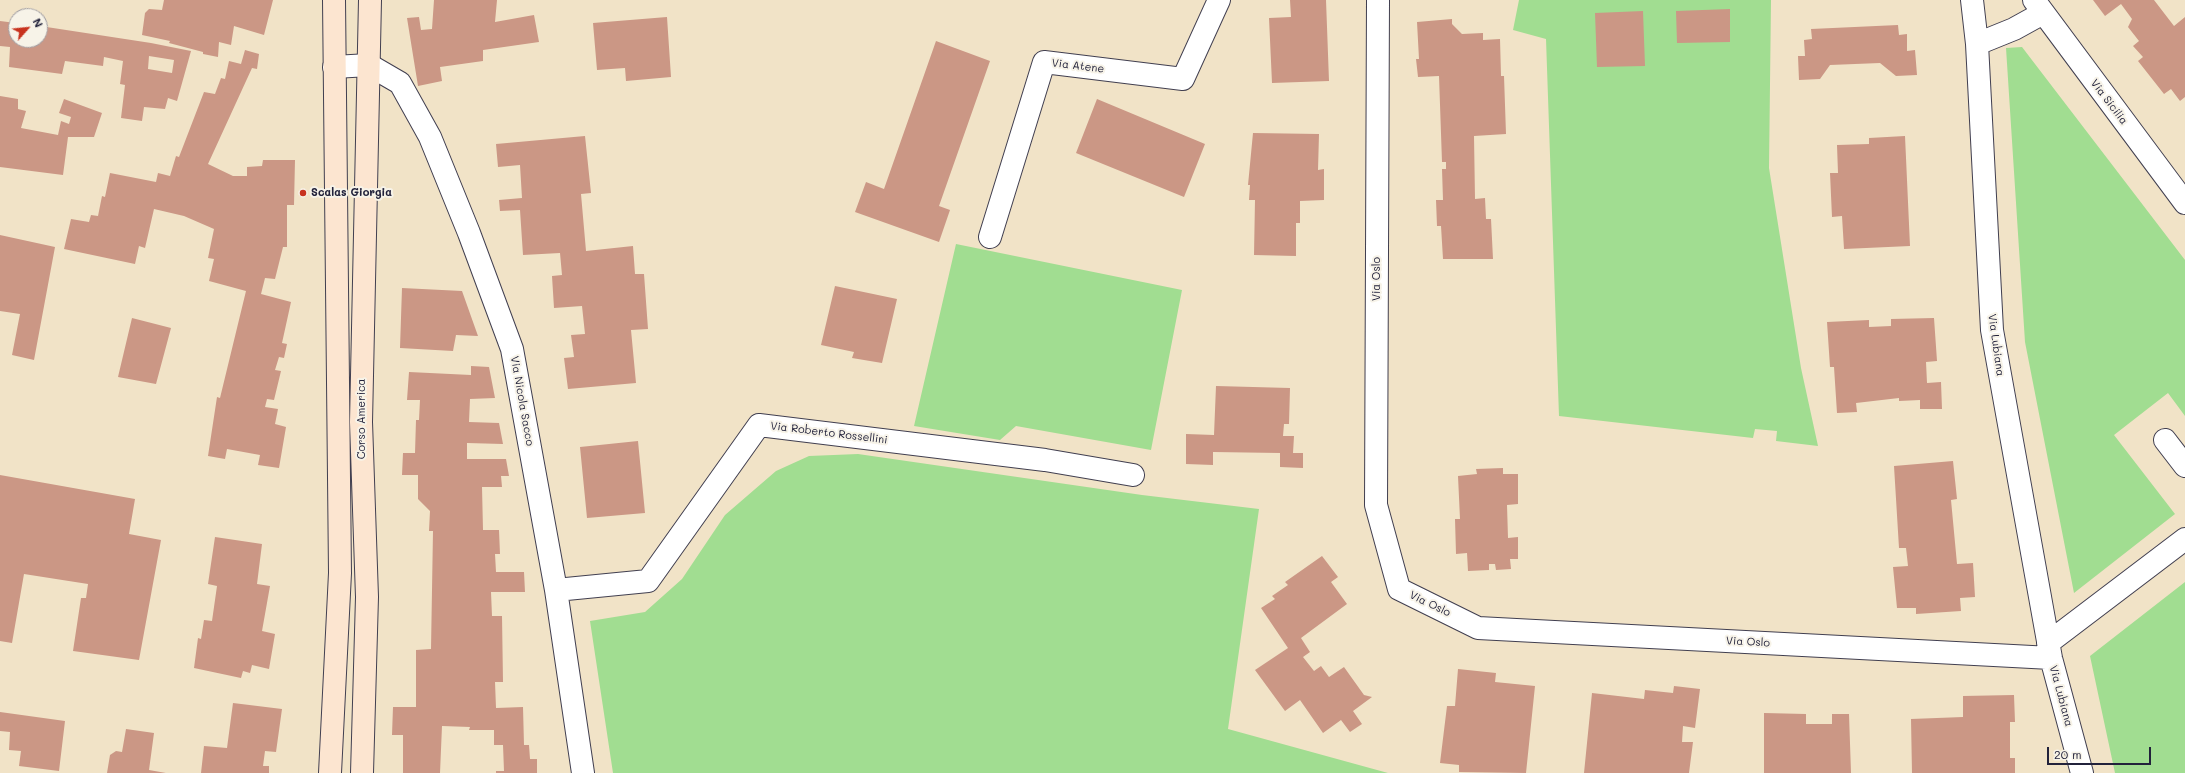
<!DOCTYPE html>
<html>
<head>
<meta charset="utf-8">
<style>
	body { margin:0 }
	#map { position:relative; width:2185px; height:773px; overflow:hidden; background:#f1e3c7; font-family:Mali,sans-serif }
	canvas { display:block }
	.north { position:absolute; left:8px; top:8px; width:40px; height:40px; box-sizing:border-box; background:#f7f3e8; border:1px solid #a29fa3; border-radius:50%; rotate:63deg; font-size:11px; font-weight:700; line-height:16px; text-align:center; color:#22223b }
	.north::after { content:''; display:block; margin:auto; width:14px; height:18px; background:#c8321e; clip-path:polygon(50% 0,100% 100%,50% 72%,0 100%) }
	.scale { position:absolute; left:2047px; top:747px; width:104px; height:18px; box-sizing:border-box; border:2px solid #22223b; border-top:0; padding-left:5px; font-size:12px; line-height:14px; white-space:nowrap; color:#22223b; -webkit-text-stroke:3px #f7f3e8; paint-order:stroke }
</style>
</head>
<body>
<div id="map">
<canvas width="2185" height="773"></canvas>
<div class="north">N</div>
<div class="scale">20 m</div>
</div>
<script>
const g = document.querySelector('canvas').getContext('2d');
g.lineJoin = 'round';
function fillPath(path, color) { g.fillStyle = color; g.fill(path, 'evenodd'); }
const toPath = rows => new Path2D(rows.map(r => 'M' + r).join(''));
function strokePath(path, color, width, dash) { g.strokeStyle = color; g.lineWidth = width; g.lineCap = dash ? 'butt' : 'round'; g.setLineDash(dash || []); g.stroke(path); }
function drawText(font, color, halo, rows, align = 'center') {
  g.font = font + ' Mali,sans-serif'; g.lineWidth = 4; g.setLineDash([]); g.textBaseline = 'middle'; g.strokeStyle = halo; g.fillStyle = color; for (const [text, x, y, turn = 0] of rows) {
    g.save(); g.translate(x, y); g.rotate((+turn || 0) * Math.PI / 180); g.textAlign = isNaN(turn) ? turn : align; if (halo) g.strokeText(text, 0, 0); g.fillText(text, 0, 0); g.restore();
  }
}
fillPath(toPath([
	[1519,0,1771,0,1769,168,1801,368,1818,446,1776,441,1777,431,1755,429,1753,438,1559,416,1546,39,1513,30],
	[2022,47,2185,260,2185,416,2168,393,2114,435,2175,514,2074,593,2025,342,2006,48],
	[956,244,1182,290,1151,450,1016,426,1000,440,914,426],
	[858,454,1142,495,1259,509,1228,729,1388,773,613,773,590,621,645,612,682,579,725,515,776,471,809,456],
	[2185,582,2185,773,2115,773,2090,656]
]), '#a1dd91');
fillPath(toPath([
	[164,0,273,0,264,35,234,26,231,45,219,42,218,57,203,54,203,52,169,43,170,41,142,35,145,13,149,9,162,10],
	[434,0,497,0,495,22,534,15,539,42,483,50,483,61,440,67,442,81,418,86,407,18,419,17,421,30,432,29],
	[1290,0,1326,0,1329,81,1272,83,1269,18,1291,17],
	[2093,0,2154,0,2174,26,2185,17,2185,97,2180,101,2171,89,2164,94,2138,61,2143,57,2133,46,2139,41,2128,27,2132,19,2121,4,2105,16],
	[1730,9,1730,42,1677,43,1676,11],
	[1643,11,1645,66,1597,67,1595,13],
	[667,17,671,77,626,81,625,68,597,70,593,23],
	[1452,19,1452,24,1462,34,1483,33,1483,40,1500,39,1501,76,1504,76,1506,134,1474,136,1475,199,1485,198,1486,219,1491,219,1493,259,1443,259,1441,226,1437,226,1436,200,1443,200,1442,169,1446,169,1446,162,1442,162,1439,76,1418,77,1416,59,1419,59,1417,22],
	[0,21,16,23,16,40,40,40,40,26,151,43,191,51,177,101,168,98,165,109,144,107,142,121,121,118,125,85,120,84,123,61,104,57,103,66,65,61,62,74,9,67,10,47,0,46],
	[149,56,174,60,172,73,148,69],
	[1898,25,1899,35,1907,34,1907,51,1915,50,1917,75,1896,76,1880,63,1830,65,1820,79,1799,80,1798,56,1805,56,1804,40,1812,39,1811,29],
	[936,41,990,61,939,206,950,210,939,242,855,212,866,182,884,189],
	[245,50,259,54,257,69,252,68,208,164,233,176,247,176,247,167,262,166,263,160,295,160,294,205,287,205,287,247,283,247,275,279,265,278,261,294,291,302,282,343,287,344,284,358,279,357,275,370,281,371,274,400,267,399,265,407,278,409,275,424,286,427,279,468,258,465,260,455,227,449,225,459,208,456,217,397,220,398,246,291,209,281,214,259,208,258,214,229,184,216,154,209,145,248,139,246,135,264,64,249,71,219,89,222,91,215,98,216,102,196,105,197,110,173,156,182,158,173,170,176,176,156,179,157,204,92,215,94,221,78,225,79,229,61,241,64],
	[0,96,18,99,18,109,26,111,21,128,58,135,61,121,69,124,71,117,59,113,64,99,102,113,94,137,68,137,63,175,0,167],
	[1097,99,1205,144,1184,197,1076,153],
	[1253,133,1319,134,1318,170,1324,169,1324,200,1300,201,1300,223,1296,223,1296,256,1254,255,1255,200,1249,200,1250,185,1248,185],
	[585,136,591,193,581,194,586,251,633,246,635,274,644,274,648,329,631,330,636,383,568,389,564,358,574,357,571,335,585,334,582,306,554,308,552,276,562,275,560,253,523,255,520,210,500,211,499,200,522,198,520,165,498,167,496,144],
	[1905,136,1910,246,1844,249,1842,216,1832,217,1830,173,1838,173,1837,145,1869,144,1869,138],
	[0,235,55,247,34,360,12,355,20,314,0,311],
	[835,286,897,299,882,363,852,358,854,352,821,345],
	[402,288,462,291,478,336,456,335,453,351,400,348],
	[132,318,171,328,156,384,118,377],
	[1934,318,1937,361,1926,362,1927,383,1941,382,1942,409,1920,409,1920,400,1899,401,1899,398,1856,403,1857,412,1837,413,1834,367,1830,367,1827,322,1869,320,1869,327,1891,326,1891,319],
	[471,366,489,367,495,398,470,399,469,422,499,423,503,444,467,443,467,459,506,459,509,476,501,476,502,487,482,487,483,530,499,530,500,554,495,554,496,572,524,572,525,592,491,592,492,616,502,616,503,682,495,682,496,708,523,707,524,745,529,745,530,759,537,759,537,773,496,773,496,771,504,771,503,745,494,745,494,730,469,730,470,727,442,726,440,773,403,773,403,735,392,735,393,707,416,707,416,650,431,649,433,531,429,531,430,511,418,499,418,475,402,475,403,453,415,453,416,420,419,420,420,400,407,400,409,372,471,375],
	[1216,386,1290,388,1289,424,1284,424,1283,436,1294,436,1293,453,1303,453,1303,468,1280,467,1280,453,1213,452,1213,465,1186,464,1186,434,1214,435],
	[638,441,645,513,587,518,580,447],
	[1953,461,1957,499,1951,500,1957,564,1973,563,1975,597,1960,598,1961,611,1916,614,1916,608,1897,608,1893,567,1908,566,1906,548,1899,548,1894,466],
	[1503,468,1503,474,1518,474,1518,504,1507,505,1508,538,1518,537,1518,559,1510,559,1511,569,1496,570,1495,564,1489,564,1489,570,1468,571,1467,553,1456,554,1455,519,1460,519,1458,476,1477,474,1476,469],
	[0,475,135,499,129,534,161,540,139,660,73,651,81,598,86,598,88,584,24,574,12,643,0,641],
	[215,537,262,544,257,584,270,586,262,631,275,634,269,669,252,665,250,673,243,671,241,678,194,668,198,638,201,639,204,620,212,621,217,586,208,584],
	[1322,556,1338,577,1331,582,1347,604,1301,638,1310,652,1303,657,1314,671,1321,666,1329,677,1344,667,1364,695,1372,697,1353,711,1362,724,1350,732,1341,720,1323,733,1300,700,1285,711,1255,670,1288,648,1261,608,1275,599,1272,596,1288,585,1285,582],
	[1458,669,1496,673,1495,682,1535,686,1526,773,1459,772,1459,765,1440,763,1447,706,1455,706],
	[1674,686,1700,689,1695,728,1683,726,1682,742,1693,742,1689,773,1584,773,1592,693,1644,699,1645,690,1673,693],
	[2014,695,2015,722,2010,722,2010,758,2015,758,2015,773,1912,773,1911,719,1963,717,1963,696],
	[233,703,282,709,276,752,265,751,263,766,269,766,269,773,201,773,204,746,227,748],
	[0,712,65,721,59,771,19,766,21,751,9,750,10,732,0,731],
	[1764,713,1806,714,1806,724,1832,724,1832,714,1849,714,1851,773,1764,773],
	[126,729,154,733,149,770,166,773,107,773,110,755,116,751,122,752]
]), '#cb9785');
const street = toPath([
	[1378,0,1376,505,1399,589,1478,628,2051,658],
	[1972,0,1977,44,1992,330,2051,658,2082,773],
	[2034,0,2185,203],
	[1977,44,2014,29,2043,13],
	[334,67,369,65,400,83,430,137,469,233,512,349,556,590,583,773],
	[990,237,1044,62,1183,79,1219,0],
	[2165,440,2185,466],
	[556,590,648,581,759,425,1045,460,1133,475],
	[2048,643,2185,539]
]);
const secondary = toPath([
	[330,773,340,573,334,0],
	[362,773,367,597,361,422,370,0]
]);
strokePath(street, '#413f50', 24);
strokePath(secondary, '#413f50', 24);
strokePath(street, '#fff', 22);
strokePath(secondary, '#fce5d0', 22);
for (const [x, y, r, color] of [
	[303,193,4,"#c8321e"]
]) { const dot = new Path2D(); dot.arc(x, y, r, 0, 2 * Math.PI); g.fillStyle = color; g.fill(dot); strokePath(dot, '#f7f3e8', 1.5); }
drawText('11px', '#22223b', '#f7f3e8', [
	["Via Atene",1078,66,7],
	["Via Sicilia",2109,102,53],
	["Via Oslo",1377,279,-90],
	["Via Lubiana",1996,345,82],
	["Via Nicola Sacco",522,401,80],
	["Corso America",362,419,-90],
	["Via Roberto Rossellini",829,433,7],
	["Via Oslo",1430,604,26],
	["Via Oslo",1748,642,3],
	["Via Lubiana",2061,696,75]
]);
drawText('bold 11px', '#22223b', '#f7f3e8', [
	["Scalas Giorgia",311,193]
], 'left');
</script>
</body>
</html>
